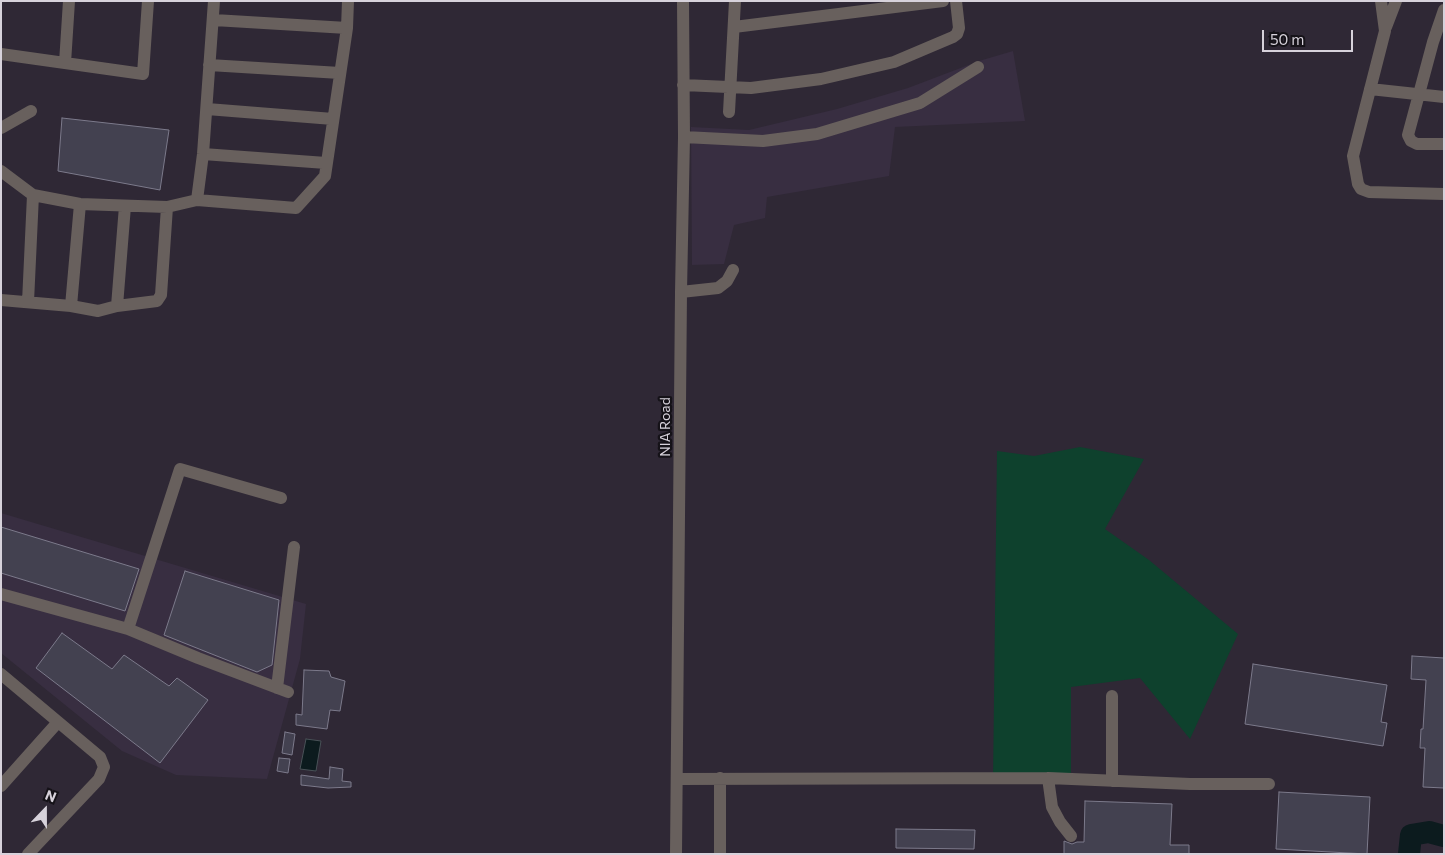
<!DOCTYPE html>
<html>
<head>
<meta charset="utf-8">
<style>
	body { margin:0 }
	#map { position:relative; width:1445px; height:855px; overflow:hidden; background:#2f2835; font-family:Commissioner,sans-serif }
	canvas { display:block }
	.frame { position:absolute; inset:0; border:2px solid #d7d2db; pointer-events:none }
	.north { position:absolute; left:20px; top:785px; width:50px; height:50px; -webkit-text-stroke:4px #151218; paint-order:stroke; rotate:22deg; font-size:14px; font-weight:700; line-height:20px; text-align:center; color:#d7d2db }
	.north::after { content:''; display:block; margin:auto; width:18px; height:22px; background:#d7d2db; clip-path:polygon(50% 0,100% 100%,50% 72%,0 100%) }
	.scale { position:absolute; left:1262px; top:30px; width:91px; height:22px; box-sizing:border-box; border:2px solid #d7d2db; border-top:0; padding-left:6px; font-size:15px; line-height:18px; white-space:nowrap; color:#d7d2db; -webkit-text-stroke:4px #151218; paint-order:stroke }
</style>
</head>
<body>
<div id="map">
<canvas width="1445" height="855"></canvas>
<div class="frame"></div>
<div class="north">N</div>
<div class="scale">50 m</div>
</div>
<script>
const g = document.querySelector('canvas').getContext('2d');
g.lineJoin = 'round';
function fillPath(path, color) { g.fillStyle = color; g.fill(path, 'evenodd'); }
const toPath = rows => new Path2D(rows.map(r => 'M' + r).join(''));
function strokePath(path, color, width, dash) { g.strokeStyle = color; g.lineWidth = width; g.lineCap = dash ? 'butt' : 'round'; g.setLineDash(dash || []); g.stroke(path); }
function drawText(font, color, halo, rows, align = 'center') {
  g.font = font + ' Commissioner,sans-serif'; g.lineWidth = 4.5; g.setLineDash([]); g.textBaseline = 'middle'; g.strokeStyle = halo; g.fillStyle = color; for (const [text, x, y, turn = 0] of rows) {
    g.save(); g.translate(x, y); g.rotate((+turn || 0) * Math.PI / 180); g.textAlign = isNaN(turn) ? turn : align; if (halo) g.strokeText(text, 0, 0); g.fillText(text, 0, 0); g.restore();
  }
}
fillPath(toPath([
	[1013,51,1025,121,895,127,889,176,767,197,765,218,734,225,724,264,692,265,691,127,749,130,837,109,908,88,979,61],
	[1,513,306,604,300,659,267,779,176,775,122,751,1,653]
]), '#382e41');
fillPath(toPath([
	[1080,447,1144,459,1105,529,1149,560,1238,634,1190,739,1140,678,1071,687,1071,781,993,780,997,451,1034,456]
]), '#0e412d');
const water = toPath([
	[306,739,321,741,316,771,300,769,306,739]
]);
fillPath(water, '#0c1b1e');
strokePath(water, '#495257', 1);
strokePath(toPath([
	[1409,854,1411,835,1429,832,1444,836]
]), '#0c1b1e', 22);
const building = toPath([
	[62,118,169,130,160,190,58,171,62,118],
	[1,527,139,569,125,611,1,573,1,527],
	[185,571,279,600,272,665,257,672,164,635,185,571],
	[62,633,112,669,124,655,169,686,177,678,208,700,160,763,36,668,62,633],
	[1412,656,1444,658,1444,788,1423,787,1425,748,1420,748,1421,729,1423,729,1426,680,1411,679,1412,656],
	[1253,664,1387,685,1381,722,1387,723,1383,746,1245,724,1253,664],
	[304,670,329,671,331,677,345,681,340,711,330,710,327,729,296,725,296,714,302,715,304,670],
	[285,732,295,734,292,755,282,753,285,732],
	[279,758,290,759,288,773,277,771,279,758],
	[330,767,343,769,342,781,351,782,351,787,328,788,301,785,301,775,329,779,330,767],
	[1279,792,1370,797,1367,854,1276,849,1279,792],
	[1085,801,1172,804,1170,845,1189,845,1189,854,1064,854,1064,841,1072,844,1077,842,1084,842,1085,801],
	[896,829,975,830,974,849,896,848,896,829]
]);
fillPath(building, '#434150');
strokePath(building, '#7c7a8b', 1);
strokePath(toPath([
	[1381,1,1385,31,1353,156,1358,184,1361,189,1369,192,1444,194],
	[1444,10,1433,42,1408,135,1411,141,1417,144,1444,144],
	[214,20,347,28],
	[734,27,943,1],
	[1386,27,1396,1],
	[1,54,143,74,148,1],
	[65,63,69,1],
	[209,65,340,73],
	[683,85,751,88,821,79,894,62,953,37,957,34,959,28,956,1],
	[1370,89,1444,97],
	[207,109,333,119],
	[729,112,735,1],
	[1,128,31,111],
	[684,137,763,141,817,134,920,103,978,67],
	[203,154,326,163],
	[1,171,33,195,80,204,167,207,161,295,157,301,117,306,98,311,71,306,1,300],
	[197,200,203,154,214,1],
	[167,207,197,200,296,208,325,176,347,28,348,1],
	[681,292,718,288,727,281,733,270],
	[28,302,33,195],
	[71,306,80,204],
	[117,306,125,206],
	[1,594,128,629,198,658,288,692],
	[128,629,180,469,281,498],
	[1,674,100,757,104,767,99,779,28,854],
	[277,688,294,547],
	[1112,696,1112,781],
	[720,778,720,854],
	[1048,778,1052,807,1060,822,1071,836],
	[677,779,1048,778,1190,784,1269,784],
	[1,786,58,722],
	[676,854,681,292,684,137,683,1]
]), '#68605d', 12);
drawText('14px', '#d7d2db', '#151218', [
	["NIA Road",665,427,-90]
]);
</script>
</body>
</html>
